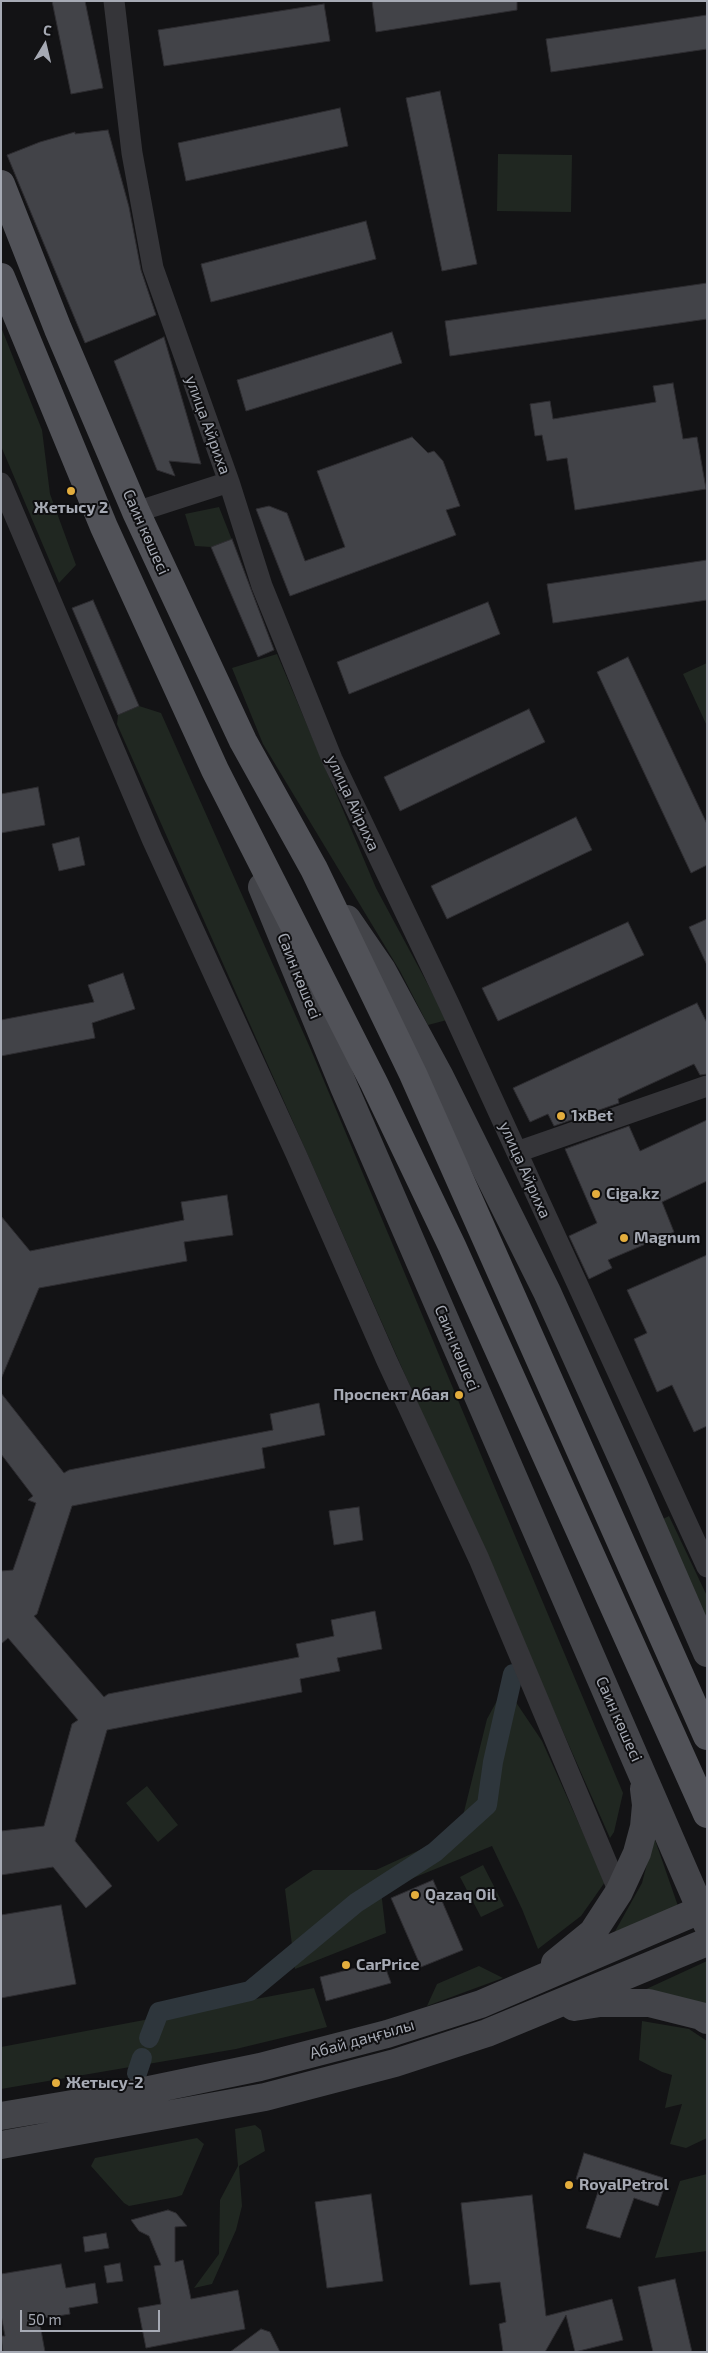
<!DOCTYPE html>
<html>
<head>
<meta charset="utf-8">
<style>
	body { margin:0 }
	#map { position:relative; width:708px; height:2353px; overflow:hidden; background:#131315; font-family:"Exo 2",sans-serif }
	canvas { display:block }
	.frame { position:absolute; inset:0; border:2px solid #a6aab4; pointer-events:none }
	.north { position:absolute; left:20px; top:20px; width:50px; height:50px; -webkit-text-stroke:4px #0e0e10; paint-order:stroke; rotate:9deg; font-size:14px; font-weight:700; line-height:20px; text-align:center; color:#a6aab4 }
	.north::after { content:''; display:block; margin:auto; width:18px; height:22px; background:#a6aab4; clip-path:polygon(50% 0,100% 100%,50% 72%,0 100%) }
	.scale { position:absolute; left:20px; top:2310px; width:140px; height:22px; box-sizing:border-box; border:2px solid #a6aab4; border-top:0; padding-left:6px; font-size:15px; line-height:18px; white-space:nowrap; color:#a6aab4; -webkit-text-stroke:4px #0e0e10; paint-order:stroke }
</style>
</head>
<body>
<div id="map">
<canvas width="708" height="2353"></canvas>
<div class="frame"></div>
<div class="north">С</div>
<div class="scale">50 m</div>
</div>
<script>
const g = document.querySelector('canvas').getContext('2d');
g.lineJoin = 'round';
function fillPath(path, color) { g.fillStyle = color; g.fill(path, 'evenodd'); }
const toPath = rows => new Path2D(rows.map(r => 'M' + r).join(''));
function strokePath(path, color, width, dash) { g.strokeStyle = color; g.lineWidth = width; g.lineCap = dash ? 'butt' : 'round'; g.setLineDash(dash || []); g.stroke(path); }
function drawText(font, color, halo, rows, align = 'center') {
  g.font = font + ' "Exo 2",sans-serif'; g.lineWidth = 4; g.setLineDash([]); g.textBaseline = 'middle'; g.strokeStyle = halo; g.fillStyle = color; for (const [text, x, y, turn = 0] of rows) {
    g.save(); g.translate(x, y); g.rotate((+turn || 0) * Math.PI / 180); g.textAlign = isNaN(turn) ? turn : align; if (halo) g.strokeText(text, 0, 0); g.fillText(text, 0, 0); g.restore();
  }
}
fillPath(toPath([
	[498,154,572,155,571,212,497,211],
	[1,327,42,430,50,494,76,565,59,583,1,446],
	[219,507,232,540,211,547,195,546,185,514],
	[277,654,376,888,447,1020,428,1025,400,971,263,744,232,668],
	[707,663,707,726,683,674],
	[139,706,161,713,311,1050,623,1793,614,1832,610,1838,117,724,118,715],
	[669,1516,707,1596,707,1631,659,1521],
	[505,1686,542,1741,605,1882,581,1916,538,1949,522,1909,492,1846,381,1891,386,1933,295,1969,285,1889,313,1870,376,1870,459,1832,487,1719],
	[147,1786,178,1825,158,1842,126,1803],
	[654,1837,678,1906,613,1935,642,1883],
	[483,1865,504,1906,481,1917,460,1877],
	[707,1961,707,2007,642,1991],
	[479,1966,503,1978,427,2006,437,1984],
	[314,1988,327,2027,236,2049,1,2089,1,2047],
	[642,2021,689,2029,707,2041,707,2138,686,2148,670,2144,682,2104,665,2108,672,2075,662,2072,639,2060],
	[255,2125,261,2130,265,2151,239,2166,242,2206,236,2230,212,2284,194,2288,219,2254,220,2200,238,2166,235,2129],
	[197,2138,204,2144,182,2195,176,2197,129,2206,124,2203,91,2166,95,2158],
	[707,2174,707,2251,655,2258,680,2181]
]), '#202721');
strokePath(toPath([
	[149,2038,159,2012,250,1991,356,1903,435,1852,487,1805,493,1762,513,1674],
	[137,2073,142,2058]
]), '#2e363c', 20);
const building = toPath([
	[52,1,85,1,103,88,71,94,52,1],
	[372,1,517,1,517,10,376,32,372,1],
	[324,4,330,41,164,66,158,30,324,4],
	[707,15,707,49,551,72,546,39,707,15],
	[440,91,477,264,442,271,406,98,440,91],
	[340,108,348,146,186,181,178,143,340,108],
	[108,130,129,207,141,270,156,315,85,343,7,155,40,142,75,132,75,134,108,130],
	[366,221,376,259,211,302,201,264,366,221],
	[707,283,707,319,450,356,445,321,707,283],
	[392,332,402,363,246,411,237,380,392,332],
	[164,337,201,464,169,461,175,476,157,470,114,361,164,337],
	[673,383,683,439,697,437,706,489,575,510,567,458,547,461,542,435,535,436,530,404,550,401,553,419,656,402,653,386,673,383],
	[412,437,428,453,434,451,443,461,460,506,446,510,456,535,290,596,256,509,269,506,287,513,305,561,345,547,317,471,412,437],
	[232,539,274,650,258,657,211,547,232,539],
	[707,560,707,600,553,623,547,584,707,560],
	[93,600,139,706,118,715,72,608,93,600],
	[488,602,500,634,349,694,337,662,488,602],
	[628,657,707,824,707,865,691,873,597,672,628,657],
	[529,709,545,742,400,811,384,777,529,709],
	[38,787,45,825,1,833,1,794,38,787],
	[576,817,592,850,447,919,431,886,576,817],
	[79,837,85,865,59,871,52,844,79,837],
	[707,919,707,965,689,927,707,919],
	[628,922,644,955,498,1021,482,988,628,922],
	[123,973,135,1009,92,1023,95,1038,1,1056,1,1020,94,1002,88,985,123,973],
	[697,1003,707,1023,707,1074,700,1075,694,1064,618,1099,619,1103,554,1126,548,1114,530,1122,513,1088,697,1003],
	[707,1120,707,1181,662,1202,674,1232,608,1260,612,1268,589,1279,569,1236,597,1223,565,1149,629,1126,640,1151,707,1120],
	[227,1195,233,1235,184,1242,187,1261,39,1288,1,1379,1,1216,30,1251,184,1220,181,1202,227,1195],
	[707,1255,707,1426,694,1432,672,1385,657,1392,634,1339,647,1333,627,1290,707,1255],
	[1,1393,64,1473,69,1470,273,1430,270,1414,319,1403,325,1435,262,1448,265,1468,72,1506,37,1614,34,1616,104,1697,108,1694,299,1657,296,1644,334,1636,331,1620,375,1611,382,1649,337,1658,340,1671,300,1679,302,1692,107,1730,75,1841,112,1886,86,1908,53,1867,1,1875,1,1831,44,1826,72,1724,78,1720,8,1638,1,1644,1,1571,13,1570,36,1503,28,1500,33,1496,1,1454,1,1393],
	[359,1507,363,1540,334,1545,329,1511,359,1507],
	[433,1880,463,1950,421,1967,391,1898,433,1880],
	[61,1905,76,1984,1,1998,1,1915,61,1905],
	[383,1961,391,1983,326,2001,320,1977,383,1961],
	[584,2153,667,2179,658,2206,634,2198,620,2238,586,2228,600,2186,576,2179,584,2153],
	[371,2194,383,2281,327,2288,315,2202,371,2194],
	[532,2195,546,2316,612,2299,623,2340,575,2352,566,2315,545,2352,503,2352,499,2324,506,2322,500,2282,470,2285,461,2203,532,2195],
	[168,2210,176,2213,187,2226,175,2227,175,2262,183,2260,191,2299,238,2290,245,2329,146,2348,138,2308,161,2304,154,2266,161,2265,149,2236,139,2231,131,2220,168,2210],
	[106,2233,109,2248,85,2252,83,2237,106,2233],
	[120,2263,123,2281,107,2283,104,2266,120,2263],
	[61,2264,66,2288,95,2283,98,2303,69,2308,70,2314,39,2319,45,2352,3,2352,1,2336,5,2336,1,2315,1,2274,61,2264],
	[675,2279,692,2352,653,2352,638,2287,675,2279],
	[261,2329,270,2332,280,2352,230,2352,261,2329]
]);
fillPath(building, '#424348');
strokePath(building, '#2e2d31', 1);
strokePath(toPath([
	[114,1,132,153,153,268,229,482,262,586,332,759,449,1004,707,1567],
	[1,483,152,839,296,1154,387,1361,479,1559,619,1892],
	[136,512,229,482],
	[517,1152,707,1086]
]), '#353539', 21);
strokePath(toPath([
	[262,887,344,1087,707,1924],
	[347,919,382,970,440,1077,547,1292,634,1485,707,1653],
	[555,1963,593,1932,619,1892,637,1853,644,1827,646,1805,644,1789],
	[574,2007,600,2003,649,2003,701,2016,707,2020],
	[1,2116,120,2096,260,2067,387,2034,481,2004,707,1907],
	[1,2145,265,2097,395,2063,487,2033,707,1942]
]), '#434449', 28);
strokePath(toPath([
	[1,184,58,329,136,512,243,741,314,869,413,1074,707,1736],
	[1,277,104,527,215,770,374,1083,452,1246,707,1814]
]), '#515258', 28);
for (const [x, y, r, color] of [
	[71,491,5,"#e3ad3d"],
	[561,1116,5,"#e3ad3d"],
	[596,1194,5,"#e3ad3d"],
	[624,1238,5,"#e3ad3d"],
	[459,1395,5,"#e3ad3d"],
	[415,1895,5,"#e3ad3d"],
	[346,1965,5,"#e3ad3d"],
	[56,2083,5,"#e3ad3d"],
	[569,2185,5,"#e3ad3d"]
]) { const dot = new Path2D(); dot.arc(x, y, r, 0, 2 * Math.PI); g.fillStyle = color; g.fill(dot); strokePath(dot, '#0e0e10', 2); }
drawText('16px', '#a6aab4', '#0e0e10', [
	["улица Айриха",208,425,70],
	["Саин көшесі",146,532,66],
	["улица Айриха",353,803,65],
	["Саин көшесі",299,976,68],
	["улица Айриха",525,1170,66],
	["Саин көшесі",457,1348,67],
	["Саин көшесі",619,1719,66],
	["Абай даңғылы",362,2039,-16]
]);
drawText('bold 16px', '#a6aab4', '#0e0e10', [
	["Жетысу 2",71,508,"center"],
	["1xBet",571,1116],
	["Ciga.kz",606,1194],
	["Magnum",634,1238],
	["Проспект Абая",449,1395,"right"],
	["Qazaq Oil",425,1895],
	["CarPrice",356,1965],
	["Жетысу-2",66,2083],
	["RoyalPetrol",579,2185]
], 'left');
</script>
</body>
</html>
